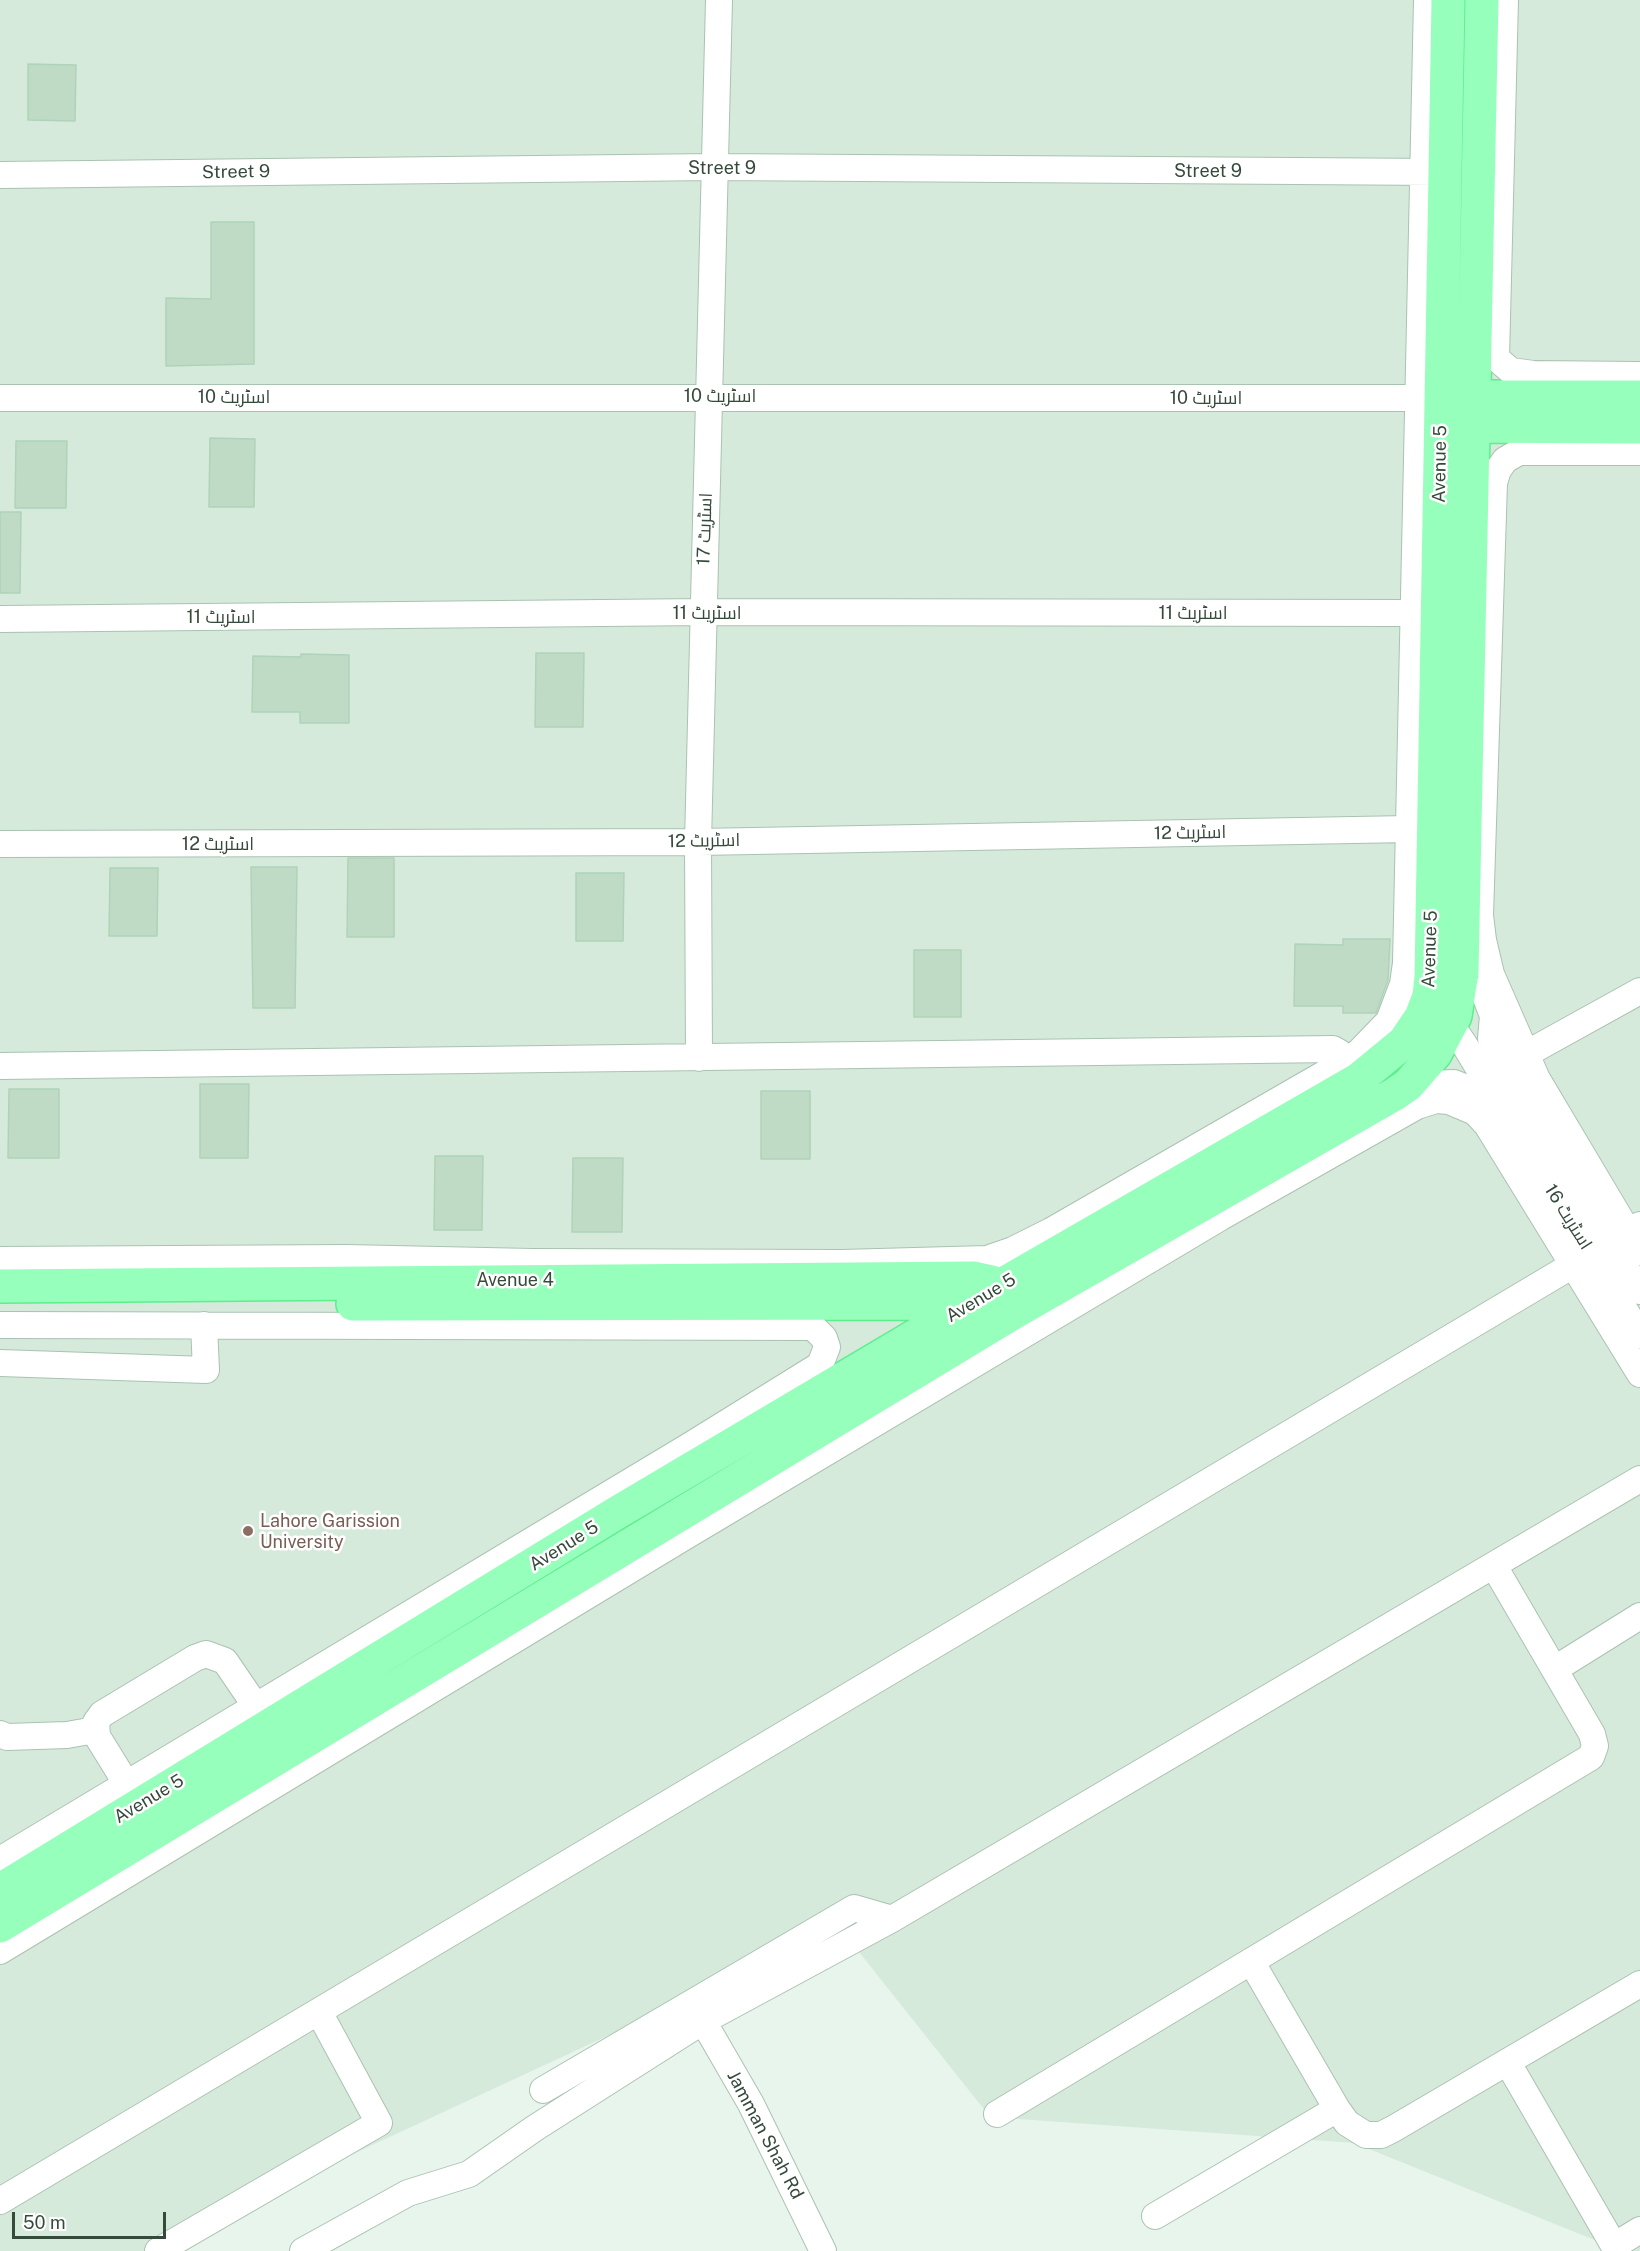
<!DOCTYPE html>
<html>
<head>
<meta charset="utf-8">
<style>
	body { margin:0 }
	#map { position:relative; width:1640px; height:2251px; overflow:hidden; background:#e8f5ec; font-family:"Public Sans",sans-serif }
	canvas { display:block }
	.scale { position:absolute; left:12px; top:2212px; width:154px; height:27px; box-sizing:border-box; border:3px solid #364a3b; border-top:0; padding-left:8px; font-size:18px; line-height:21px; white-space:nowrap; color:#364a3b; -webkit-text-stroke:4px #fff; paint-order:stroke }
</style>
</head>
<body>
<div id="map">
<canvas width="1640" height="2251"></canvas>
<div class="scale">50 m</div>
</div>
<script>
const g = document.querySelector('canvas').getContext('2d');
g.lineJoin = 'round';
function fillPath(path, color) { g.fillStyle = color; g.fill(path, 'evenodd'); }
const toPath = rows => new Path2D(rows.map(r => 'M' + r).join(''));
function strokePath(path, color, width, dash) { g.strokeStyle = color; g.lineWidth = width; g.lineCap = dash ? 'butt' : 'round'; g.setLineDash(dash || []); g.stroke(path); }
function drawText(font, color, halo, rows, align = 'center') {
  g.font = font + ' "Public Sans",Cairo,sans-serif'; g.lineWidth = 5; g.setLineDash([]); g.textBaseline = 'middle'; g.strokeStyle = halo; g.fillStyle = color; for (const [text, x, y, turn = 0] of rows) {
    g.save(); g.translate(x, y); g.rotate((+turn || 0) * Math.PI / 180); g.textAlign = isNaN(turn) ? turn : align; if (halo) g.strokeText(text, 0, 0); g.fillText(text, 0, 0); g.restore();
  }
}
fillPath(toPath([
	[0,0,1640,0,1640,2251,1610,2251,1607,2245,1354,2143,990,2117,840,1928,144,2251,0,2251]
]), '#d6eadc');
const building = toPath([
	[28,64,76,65,75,121,28,120,28,64],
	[211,222,254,222,254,364,166,366,166,298,211,299,211,222],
	[210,438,255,439,254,507,209,507,210,438],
	[16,441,67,441,66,508,15,508,16,441],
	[0,512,21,512,20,593,0,593,0,512],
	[536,653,584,653,583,727,535,727,536,653],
	[301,654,349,655,349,723,300,723,300,712,252,712,253,656,301,657,301,654],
	[348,858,394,858,394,937,347,937,348,858],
	[251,867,297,867,295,1008,253,1008,251,867],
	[110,868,158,868,157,936,109,936,110,868],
	[576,873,624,873,623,941,576,941,576,873],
	[1343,939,1390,939,1388,980,1376,1013,1343,1013,1343,1006,1294,1006,1295,944,1343,945,1343,939],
	[914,950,961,950,961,1017,914,1017,914,950],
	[200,1084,249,1084,248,1158,200,1158,200,1084],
	[9,1089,59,1089,59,1158,8,1158,9,1089],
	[761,1091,810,1091,810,1159,761,1159,761,1091],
	[435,1156,483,1156,482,1230,434,1230,435,1156],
	[573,1158,623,1158,622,1232,572,1232,573,1158]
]);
fillPath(building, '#bfdbc6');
strokePath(building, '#afd3b8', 1.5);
const minor = toPath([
	[1505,0,1496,358,1511,371,1533,374,1640,375],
	[0,175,714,167,1440,172],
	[0,398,1437,398],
	[1640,452,1519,452,1505,460,1498,470,1494,483,1480,915,1483,940,1491,974,1537,1079,1640,1252],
	[0,619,703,612,1414,613],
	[0,844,698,842,1409,829],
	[1483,990,1493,1016,1491,1039,1555,1155,1640,1291],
	[1432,1021,1457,1034,1464,1044,1640,1335],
	[1526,1054,1640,991],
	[699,1058,698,842,719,0],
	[0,1066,1333,1049,1340,1053,1345,1062,1359,1052,1389,1021,1403,984,1406,963,1427,0],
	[1408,1085,1454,1083,1495,1099],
	[0,1260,346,1258,532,1262,842,1263,987,1259,1013,1250,1051,1231,1345,1062],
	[0,1325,813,1327,824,1338,827,1347,820,1365,691,1445,0,1860],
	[0,1363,206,1370,204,1325],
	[1555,1669,1640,1616],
	[0,1734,7,1737,67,1735,95,1730],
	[126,1783,97,1736,96,1722,102,1714,195,1658,206,1654,225,1661,255,1705],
	[0,1951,686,1536,1221,1217,1417,1106,1436,1100,1449,1101,1475,1112,1487,1125,1640,1374],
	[1251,1961,1337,2109,1347,2123,1366,2135,1381,2135,1393,2129,1640,1984],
	[703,2021,751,2104,823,2251],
	[1508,2063,1617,2251],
	[543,2090,854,1908,892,1919],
	[997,2114,1591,1757,1595,1746,1592,1734,1494,1566],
	[0,2201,1640,1225],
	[1155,2216,1337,2109],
	[1614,2246,1640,2230],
	[158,2251,379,2123,319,2012],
	[303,2251,408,2193,469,2174,535,2128,703,2021,892,1919,1640,1479]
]);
const major = toPath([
	[1453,397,1640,397],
	[1453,426,1640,427],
	[0,1286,974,1278,992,1282,1004,1297],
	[353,1304,943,1303,957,1306,967,1318],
	[0,1890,618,1512,998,1287,1359,1079,1404,1042,1421,1017,1429,996,1431,977,1448,0],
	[0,1926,1015,1312,1395,1094,1408,1085,1435,1054,1455,1016,1462,972,1482,0]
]);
strokePath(minor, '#aac2b1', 28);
strokePath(major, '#5eee8e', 36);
strokePath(minor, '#fff', 26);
strokePath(major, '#97ffbc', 33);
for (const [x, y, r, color] of [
	[248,1531,6,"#8d6e63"]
]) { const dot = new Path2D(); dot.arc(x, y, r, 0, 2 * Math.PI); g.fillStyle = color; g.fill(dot); strokePath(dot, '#fff', 2); }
drawText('18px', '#364a3b', '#fff', [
	["Street 9",722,168],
	["Street 9",1208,171],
	["Street 9",236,172,-1],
	["اسٹریٹ 10",720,396],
	["اسٹریٹ 10",234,397],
	["اسٹریٹ 10",1206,398],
	["Avenue 5",1440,464,-89],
	["اسٹریٹ 17",705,529,-88],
	["اسٹریٹ 11",707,613],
	["اسٹریٹ 11",1193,613],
	["اسٹریٹ 11",221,617],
	["اسٹریٹ 12",1190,833,-1],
	["اسٹریٹ 12",704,841,-1],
	["اسٹریٹ 12",218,844],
	["Avenue 5",1430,949,-88],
	["اسٹریٹ 16",1568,1217,58],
	["Avenue 4",515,1280],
	["Avenue 5",981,1298,-31],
	["Avenue 5",564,1546,-32],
	["Avenue 5",149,1799,-31],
	["Jamman Shah Rd",765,2135,62]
]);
drawText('18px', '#785e54', '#fff', [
	["Lahore Garission",260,1521],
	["University",260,1542]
], 'left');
</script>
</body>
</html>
